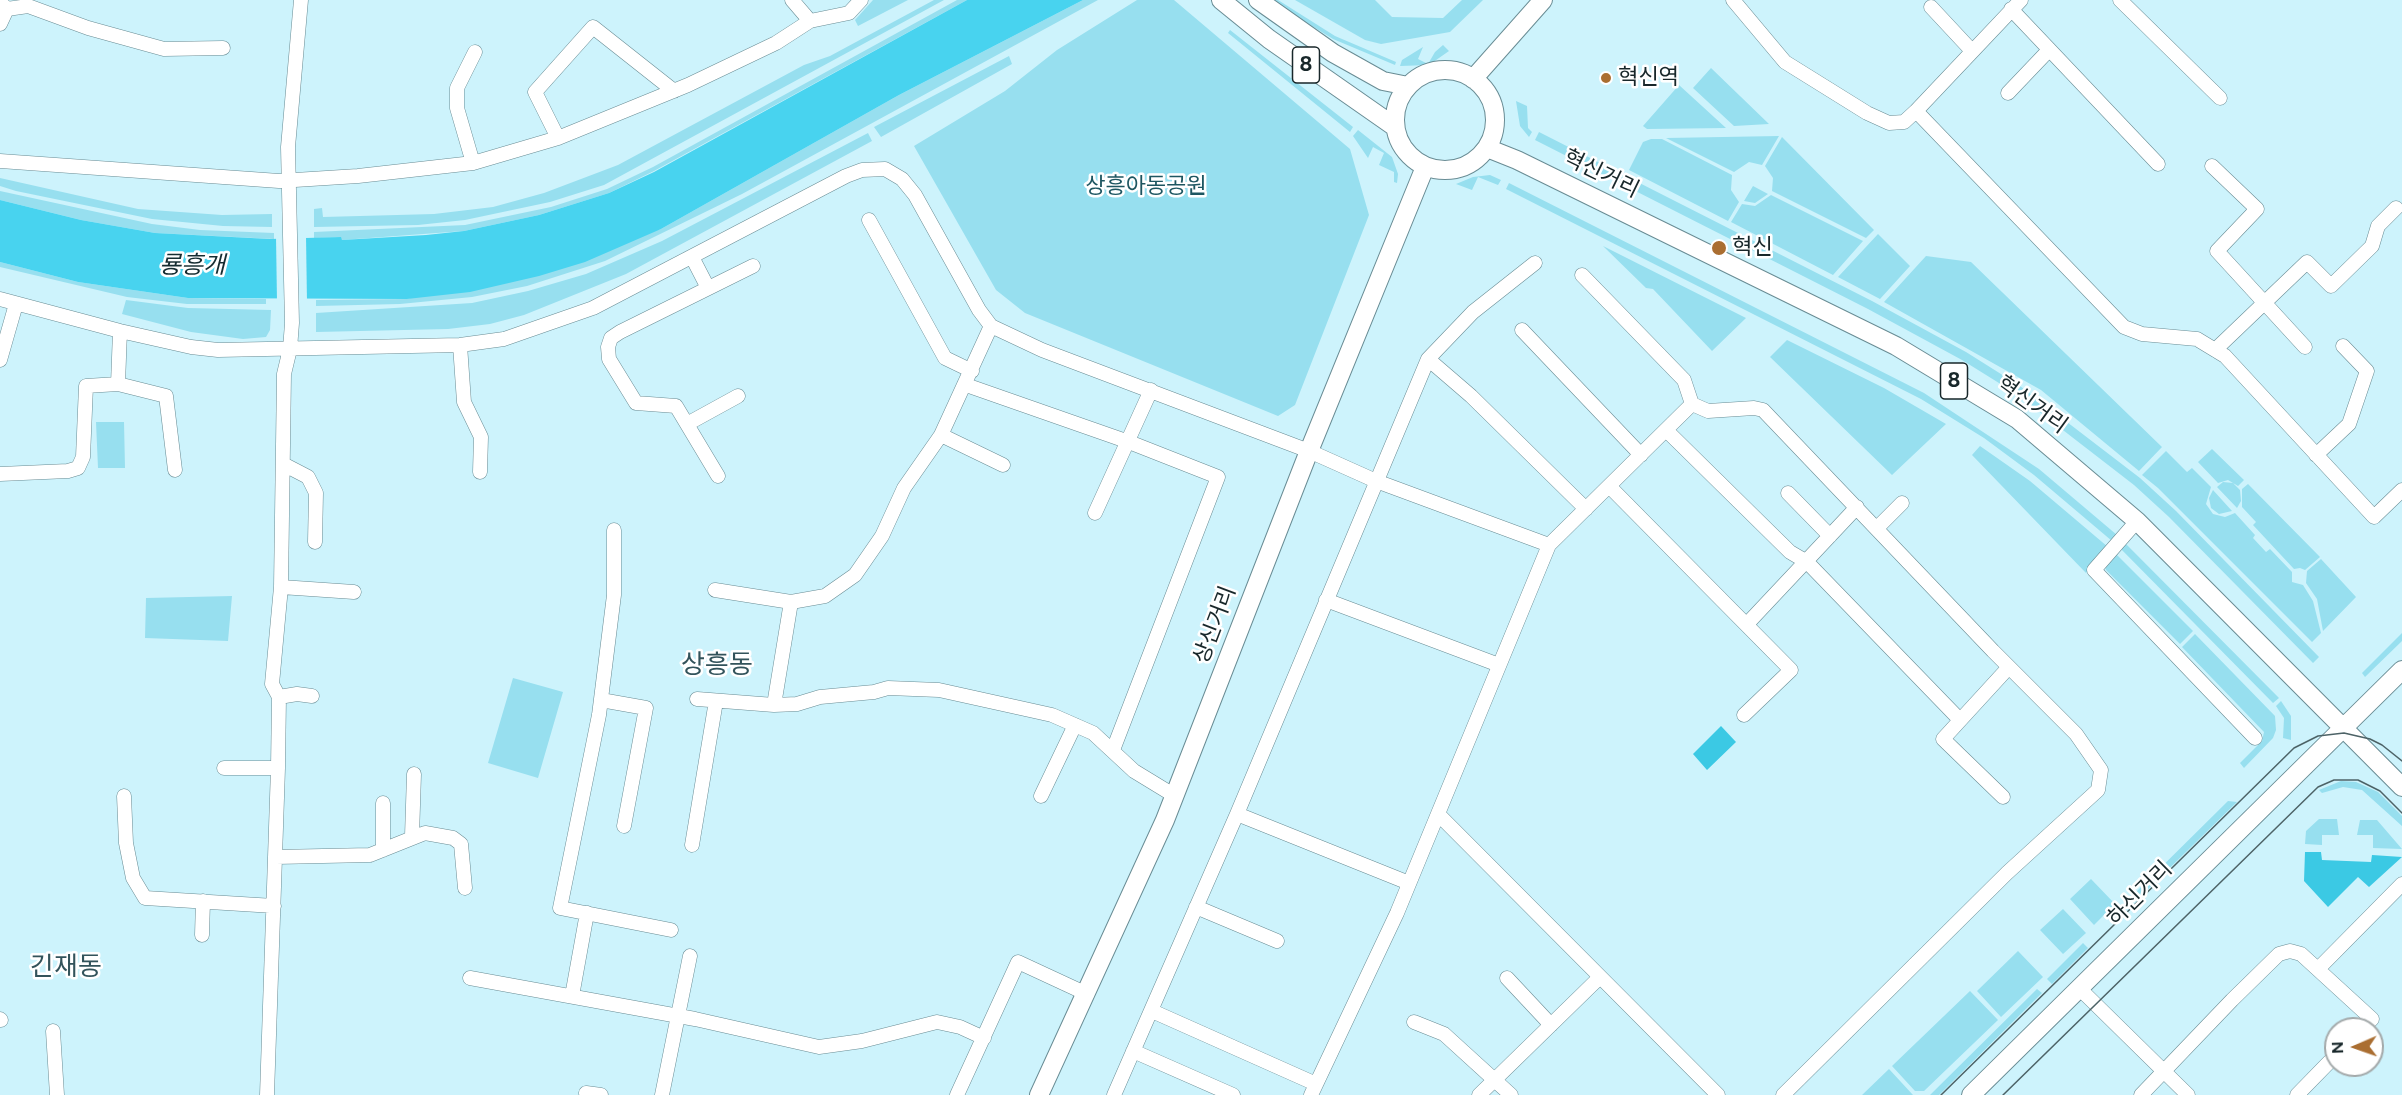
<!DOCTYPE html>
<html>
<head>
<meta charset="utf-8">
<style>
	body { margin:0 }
	#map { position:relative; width:2402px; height:1095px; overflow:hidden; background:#cdf3fc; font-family:Figtree,sans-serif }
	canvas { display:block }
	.north { position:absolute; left:2324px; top:1017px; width:60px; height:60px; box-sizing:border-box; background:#fff; border:2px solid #a3a9aa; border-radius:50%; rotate:268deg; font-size:16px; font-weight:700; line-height:24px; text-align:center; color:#18272a }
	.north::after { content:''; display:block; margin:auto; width:21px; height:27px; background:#aa6e31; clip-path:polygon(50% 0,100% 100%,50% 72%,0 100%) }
</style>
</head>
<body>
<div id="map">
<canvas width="2402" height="1095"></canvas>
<div class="north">N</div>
</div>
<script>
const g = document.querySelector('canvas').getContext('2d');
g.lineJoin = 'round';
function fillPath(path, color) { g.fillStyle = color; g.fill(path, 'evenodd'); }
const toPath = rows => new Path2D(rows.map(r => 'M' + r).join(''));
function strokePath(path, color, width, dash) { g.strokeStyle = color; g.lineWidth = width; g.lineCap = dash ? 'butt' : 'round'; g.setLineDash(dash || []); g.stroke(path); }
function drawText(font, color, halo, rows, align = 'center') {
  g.font = font + ' Figtree,"Noto Sans KR",sans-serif'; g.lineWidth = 5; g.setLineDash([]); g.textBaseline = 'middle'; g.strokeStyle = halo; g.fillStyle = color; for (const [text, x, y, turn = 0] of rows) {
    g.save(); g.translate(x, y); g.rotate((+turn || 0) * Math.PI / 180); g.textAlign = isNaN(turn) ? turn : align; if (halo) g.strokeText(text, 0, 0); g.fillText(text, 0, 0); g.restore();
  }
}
fillPath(toPath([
	[873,0,908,0,858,26,855,20],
	[934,0,944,0,604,185,550,202,465,220,418,225,314,227,314,209,322,208,323,217,434,214,493,207,544,193,618,165,804,65,830,56],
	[957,0,967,0,654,171,609,193,539,215,464,231,342,240,340,237,314,238,314,232,465,225,551,207,607,189,653,167],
	[1083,0,1098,0,742,194,605,261,527,286,472,297,400,304,316,306,316,300,407,299,661,229,899,95],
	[1137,0,1174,0,1350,149,1369,215,1295,405,1278,416,1025,313,996,290,914,146,1005,91,1057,50],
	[1270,0,1278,0,1335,36,1396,62,1395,65,1333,39],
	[1295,0,1375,0,1392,17,1443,18,1462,0,1483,0,1450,32,1381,44,1365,40],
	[1230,30,1353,127,1350,132,1228,33],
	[1443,45,1449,51,1429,65,1400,66,1402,60,1423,47,1418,59,1428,64,1435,52],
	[1009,56,1012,64,881,137,874,127],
	[1711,68,1769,124,1734,126,1693,88],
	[1679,85,1726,128,1647,129,1643,126],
	[1516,101,1527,106,1528,128,1532,132,1529,137,1520,126],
	[1358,130,1392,157,1398,174,1397,183,1394,182,1394,172,1379,165,1384,153,1373,147,1368,158,1353,136],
	[1539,132,1872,301,1966,352,2020,386,2140,478,2176,511,2319,657,2313,663,2169,517,2134,485,2015,393,1962,360,1868,309,1535,140],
	[868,133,872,141,626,274,524,315,490,324,448,329,316,332,316,313,472,303,528,291,586,274,662,241],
	[1779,136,1762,165,1749,162,1734,172,1666,138],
	[1782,137,1874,230,1866,238,1772,191,1773,178,1765,166],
	[1651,139,1662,139,1732,175,1731,190,1739,202,1728,221,1629,170,1643,142],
	[1490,175,1501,180,1498,185,1478,177,1472,190,1456,184,1473,177],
	[0,178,138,209,222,215,272,214,272,227,223,226,152,219,16,191,0,186],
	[1509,183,1924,393,2039,469,2117,535,2112,541,2034,475,1984,438,1921,399,1506,189],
	[1753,186,1768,194,1755,203,1744,201],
	[0,191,152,224,200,230,274,233,274,239,155,233,81,220,0,200],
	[1771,195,1863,241,1833,275,1731,222,1742,204,1755,206],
	[1878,234,1910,266,1880,299,1838,277],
	[1603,246,1746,318,1712,351,1653,289,1646,288],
	[1926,256,1971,262,2162,447,2139,471,2041,390,1884,302],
	[0,262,78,282,188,298,266,299,266,304,187,304,127,297,0,267],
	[126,300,188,308,271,310,270,330,266,337,243,339,191,332,122,314],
	[1787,340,1884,388,1946,424,1892,475,1770,357],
	[96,422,124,422,125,468,98,468],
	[1980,446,2030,481,2108,547,2086,573,1972,455],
	[2212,449,2244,480,2238,486,2228,480,2218,483,2198,462],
	[2166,451,2187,472,2192,468,2211,487,2206,504,2213,514,2225,517,2235,513,2255,535,2253,538,2266,552,2270,549,2292,572,2292,582,2303,585,2313,601,2321,633,2312,642,2158,488,2142,475],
	[2223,482,2233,483,2240,490,2241,501,2237,508,2217,487],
	[2248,484,2320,557,2305,570,2300,568,2294,569,2253,525,2256,522,2242,507,2242,489],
	[2213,490,2232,511,2219,514,2211,508,2209,498],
	[2126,544,2279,698,2273,703,2118,546],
	[2114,552,2193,631,2180,644,2106,570,2105,565],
	[2321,559,2356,597,2323,631,2317,599,2306,583,2307,571],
	[232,596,228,641,145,638,146,598],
	[2402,633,2402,641,2365,677,2362,673],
	[2195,634,2275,716,2276,730,2273,738,2244,768,2240,763,2262,741,2264,732,2182,647],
	[513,678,563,692,538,778,488,763],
	[2281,701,2291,716,2291,740,2283,738,2284,718,2276,706],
	[2341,781,2356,782,2378,792,2402,816,2402,826,2362,790,2343,787,2322,793,2319,790],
	[2228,801,2237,802,2135,902,2131,897],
	[2319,819,2337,819,2339,835,2322,835,2322,845,2305,844,2306,831],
	[2360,820,2377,820,2402,849,2373,848,2373,835,2357,835],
	[2091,879,2115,904,2094,925,2070,899],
	[2063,909,2086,933,2063,954,2040,930],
	[2083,943,2088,948,2052,984,2047,979],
	[2018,951,2043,977,2001,1017,1977,991],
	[2037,989,2042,993,1939,1095,1930,1095],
	[1970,991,1998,1020,1924,1091,1915,1091,1892,1066],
	[1889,1069,1913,1095,1862,1095]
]), '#97dfef');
fillPath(toPath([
	[1721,726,1736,742,1707,770,1693,754],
	[2305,852,2321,852,2322,860,2371,862,2372,855,2402,857,2369,887,2358,877,2328,907,2304,881]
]), '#3bc9e4');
fillPath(toPath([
	[967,0,1083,0,899,95,661,229,585,262,539,276,470,292,407,299,188,298,78,282,0,262,0,200,81,220,155,233,270,239,341,237,342,240,426,235,464,231,539,215,609,193,654,172]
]), '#48d3ef');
fillPath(toPath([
	[276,236,306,236,307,303,277,302]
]), '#cdf3fc');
const minor = toPath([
	[792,0,810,21],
	[1733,0,1785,62,1867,113,1889,123,1904,122,1916,111,2124,327,2142,334,2197,339,2225,356,2374,517,2402,490],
	[2120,0,2220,98],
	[0,2,7,9,28,6,88,28,164,49,223,48],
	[1931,7,1972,51],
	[2011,9,2158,164],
	[0,24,7,9],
	[2008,93,2048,51],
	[1916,111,2021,0],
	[558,138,535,92,593,27,674,91],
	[0,161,279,181,358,176,473,163,558,138,688,85,776,43,810,21,849,13,861,0],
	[473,163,457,108,457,88,475,52],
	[2212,166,2257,209,2217,251,2305,347],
	[869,220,945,358,972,371],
	[692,257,708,288],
	[1582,275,1684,380,1692,404],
	[0,299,120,331,191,347,218,350,460,345,504,339,593,308,846,176,862,170,885,169,902,179,915,195,979,310,991,326,1042,350,1309,451,1376,481,1549,545],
	[1522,330,1641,455],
	[460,345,464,402,481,437,480,472],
	[2215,350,2307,262,2331,286,2372,246,2378,226,2396,208],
	[1428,359,1471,396,1586,509],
	[0,360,16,304],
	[118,384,120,331],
	[966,385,1129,442,1218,477,1113,750],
	[687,424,738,396],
	[1666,430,1790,552,1807,562,1960,720],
	[941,435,1003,465],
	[2316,455,2349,424,2367,371,2343,346],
	[283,464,308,477,316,493,315,542],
	[0,474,68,471,78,468,83,457,86,386,118,384,166,396,175,470],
	[718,476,676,406,636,403,609,359,608,347,611,338,620,332,753,266],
	[1609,486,1791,670,1744,715],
	[1788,493,1830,536],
	[1095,513,1151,390],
	[2137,521,2094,570,2255,738],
	[1877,528,1902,503],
	[614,530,614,595,599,715,560,908,671,930],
	[281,587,354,592],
	[715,590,791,602,825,596,855,575,882,536,904,488,941,435,991,326],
	[1326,600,1499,665],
	[1747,624,1857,507],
	[279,697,297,694,312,696],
	[697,699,774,705,797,704,820,697,874,692,888,688,939,690,1052,715,1093,733,1134,771,1175,796],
	[601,700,646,708,624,826],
	[774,705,791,602],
	[224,768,278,768],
	[124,796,126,843,133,878,145,898,274,906],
	[1041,796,1075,725],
	[2003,797,1943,739,2009,667],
	[1237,814,1409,883],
	[1438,814,1718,1095],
	[412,836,414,774],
	[692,845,716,701],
	[383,850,383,803],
	[276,857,370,855,425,833,453,838,461,844,465,888],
	[1196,907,1277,941],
	[202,935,203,901],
	[2318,969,2402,884],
	[470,978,695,1019,819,1047,862,1041,937,1022,960,1027,984,1038],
	[1507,978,1551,1025],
	[2079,988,2188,1095],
	[572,996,587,913],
	[1152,1011,1316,1084],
	[0,1019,1,1020],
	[1414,1022,1444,1034,1511,1095],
	[53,1031,57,1095],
	[1133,1051,1233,1095],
	[586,1093,601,1095],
	[267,1095,278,768,279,697,272,684,281,587,284,374,290,349,292,323,288,147,301,0],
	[662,1095,690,956],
	[957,1095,1018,962,1087,994],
	[1114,1095,1237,814,1428,359,1473,312,1535,263],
	[1311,1095,1397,913,1549,545,1692,404,1708,411,1754,408,1763,410,1993,651,2076,734,2101,770,2098,790,2007,873,1783,1095],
	[1479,1095,1600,977],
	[2141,1095,2232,1000,2279,954,2290,951,2301,954,2372,1019,2362,1029],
	[2297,1095,2336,1055]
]);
const major = toPath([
	[1221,0,1269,39,1395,127],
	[1258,0,1333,53,1383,81,1408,86],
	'1395 120a50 50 0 1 1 100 0a50 50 0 1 1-100 0Z',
	[1473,79,1543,0],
	[1487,148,1517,160,1896,346,2017,419,2137,521,2402,787],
	[1039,1095,1165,820,1309,451,1425,167],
	[1971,1095,2402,670]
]);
strokePath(minor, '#698c94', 15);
strokePath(major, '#698c94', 20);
strokePath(minor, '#fff', 14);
strokePath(major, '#fff', 18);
strokePath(toPath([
	[1941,1095,2294,748,2318,736,2344,733,2370,739,2382,745,2402,761],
	[2003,1095,2318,787,2334,780,2358,780,2380,791,2402,813]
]), '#4d6367', 1.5);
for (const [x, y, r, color] of [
	[1606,78,6,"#aa6e31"],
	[1719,248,8,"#aa6e31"]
]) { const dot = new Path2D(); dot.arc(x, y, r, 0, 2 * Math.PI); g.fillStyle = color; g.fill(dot); strokePath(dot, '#fff', 2); }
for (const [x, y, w] of [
	[1306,65,27],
	[1954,381,27]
]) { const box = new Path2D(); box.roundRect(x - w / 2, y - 18, w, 36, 4.5); g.fillStyle = '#fff'; g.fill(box); strokePath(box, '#18272a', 1.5); }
drawText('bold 21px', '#18272a', null, [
	["8",1306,65],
	["8",1954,381]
]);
drawText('22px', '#18272a', '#fff', [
	["혁신역",1618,78],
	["혁신",1732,248]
], 'left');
drawText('22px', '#18272a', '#fff', [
	["혁신거리",1601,174,26],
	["혁신거리",2032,405,36],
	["상신거리",1215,625,-69],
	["하신거리",2140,894,-45]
]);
drawText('22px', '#1d5661', '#fff', [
	["상흥아동공원",1146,187]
]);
drawText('italic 24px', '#162d32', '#fff', [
	["룡흥개",192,266]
]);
drawText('26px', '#32535b', '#fff', [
	["상흥동",717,665],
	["긴재동",66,967]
]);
</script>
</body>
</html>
